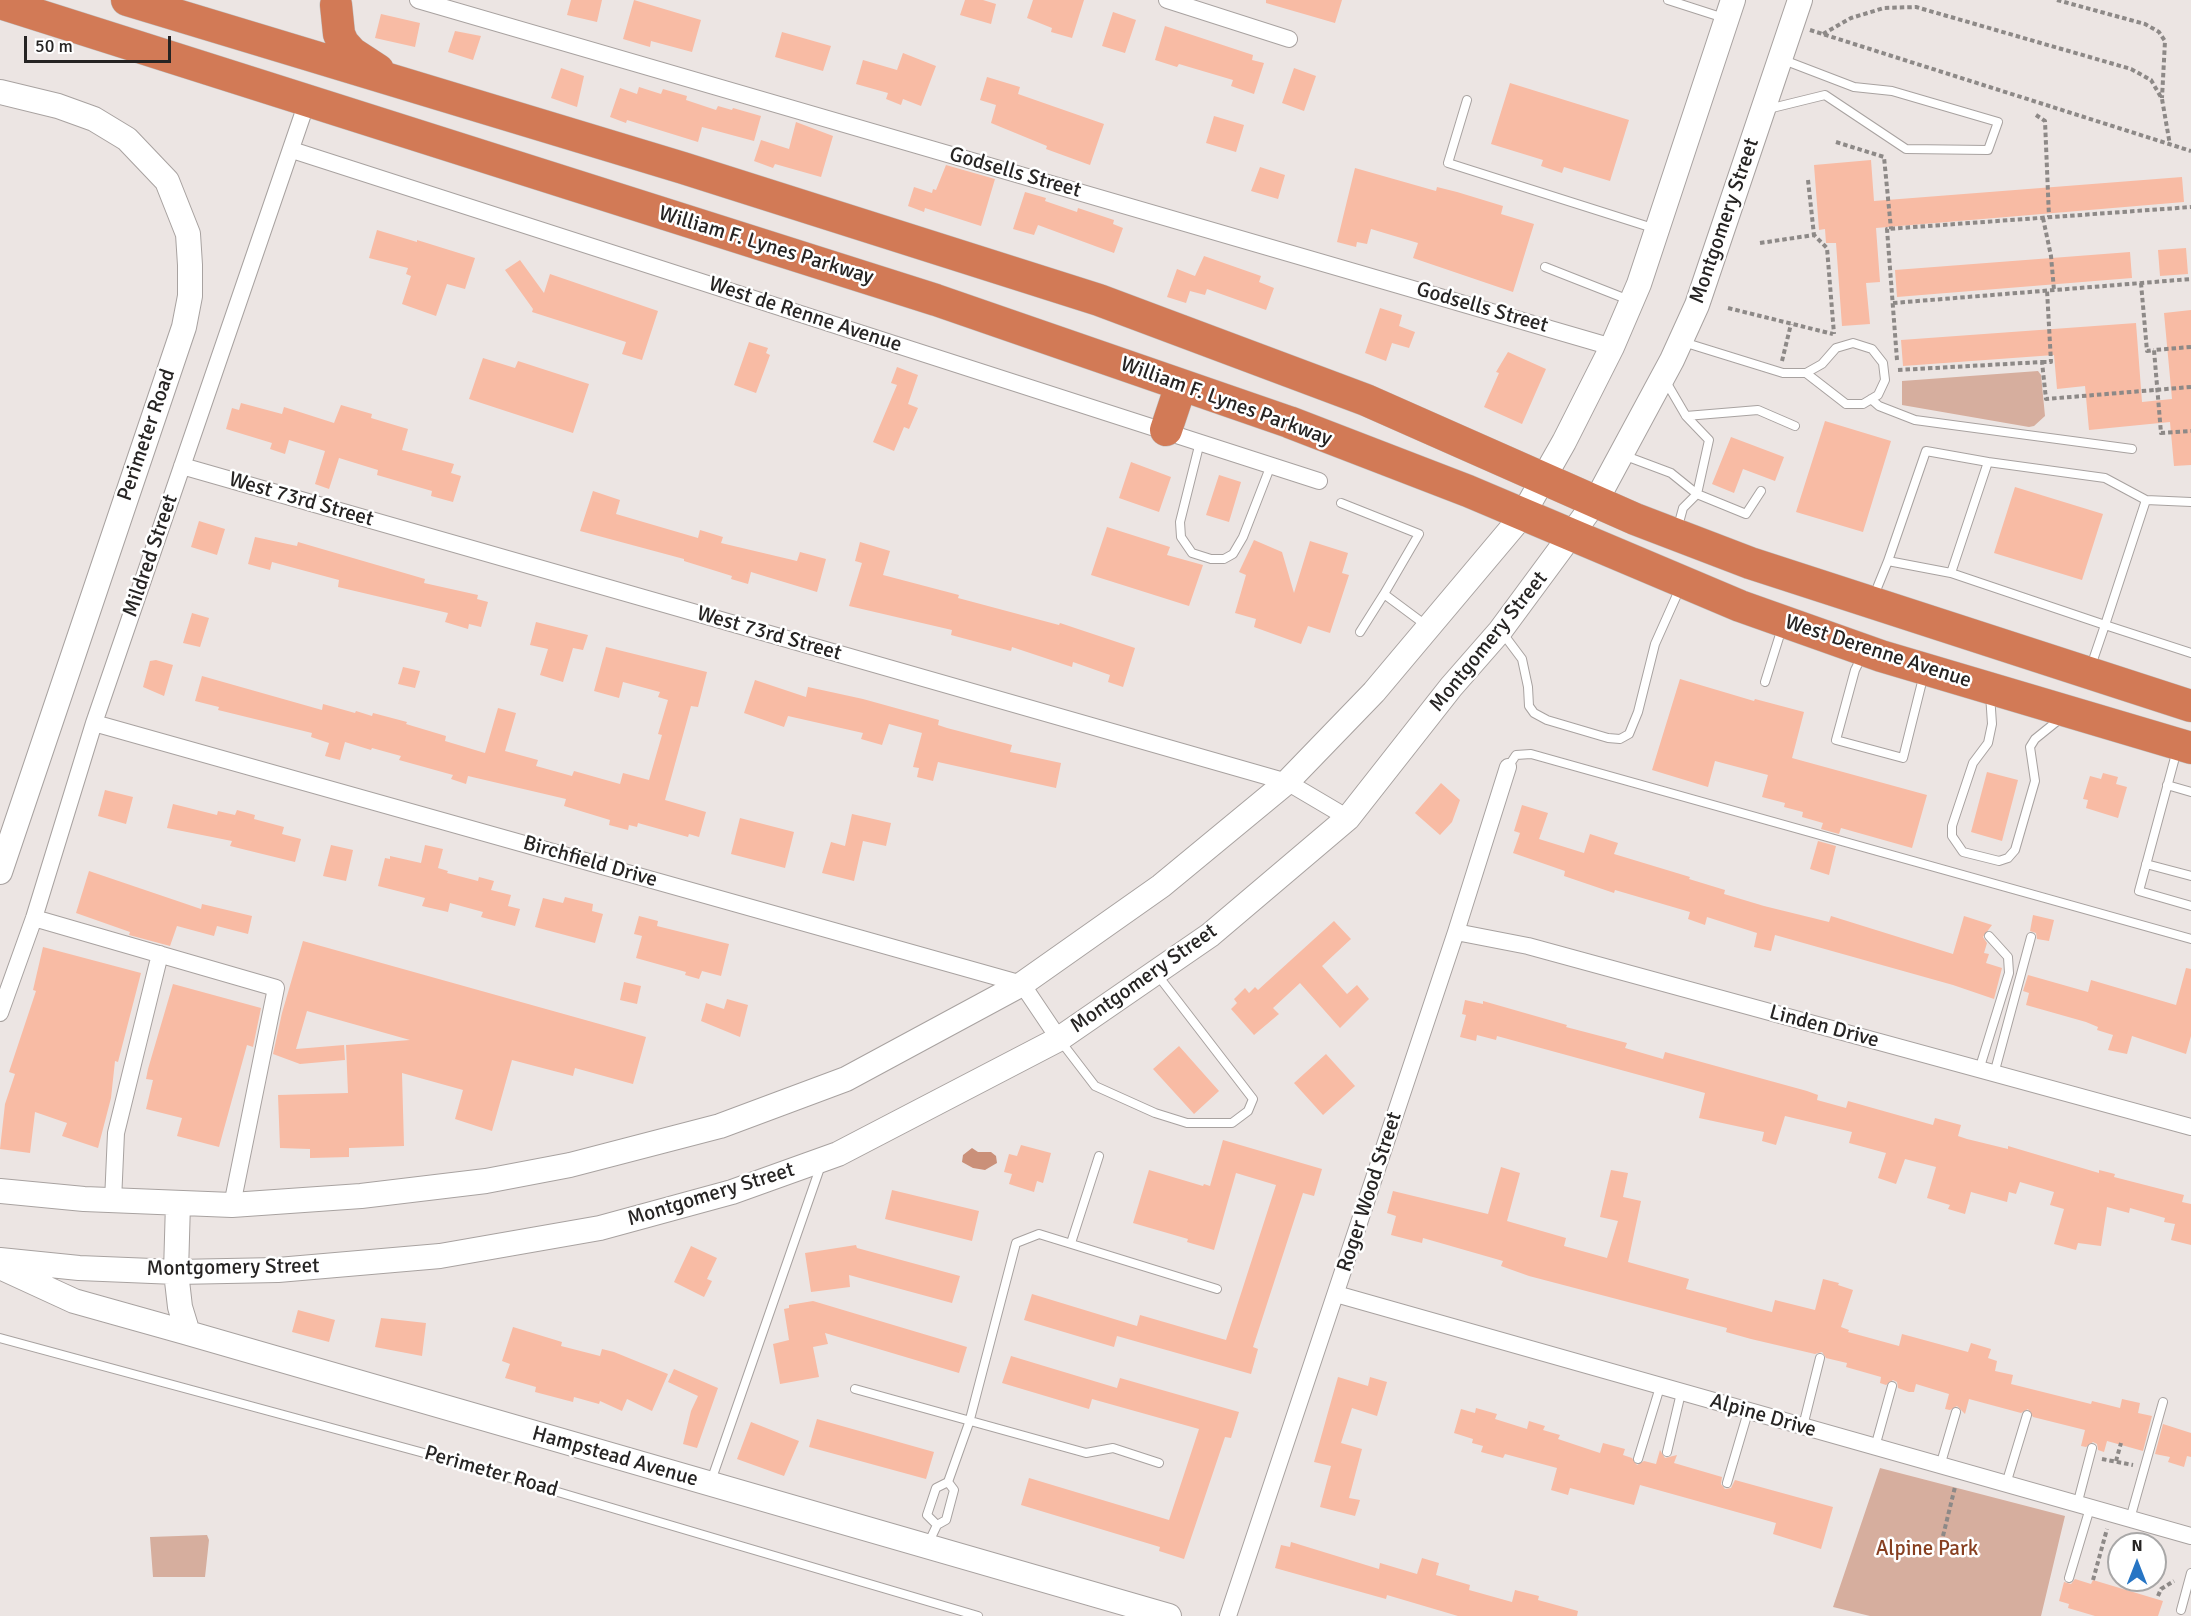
<!DOCTYPE html>
<html>
<head>
<meta charset="utf-8">
<style>
	body { margin:0 }
	#map { position:relative; width:2191px; height:1616px; overflow:hidden; background:#ece5e3; font-family:Signika,sans-serif }
	canvas { display:block }
	.north { position:absolute; left:2107px; top:1532px; width:60px; height:60px; box-sizing:border-box; background:#fff; border:2px solid #a8a7a7; border-radius:50%; rotate:0deg; font-size:16px; font-weight:700; line-height:24px; text-align:center; color:#262423 }
	.north::after { content:''; display:block; margin:auto; width:21px; height:27px; background:#2775c4; clip-path:polygon(50% 0,100% 100%,50% 72%,0 100%) }
	.scale { position:absolute; left:24px; top:36px; width:147px; height:27px; box-sizing:border-box; border:3px solid #262423; border-top:0; padding-left:8px; font-size:18px; line-height:21px; white-space:nowrap; color:#262423; -webkit-text-stroke:4px #fff; paint-order:stroke }
</style>
</head>
<body>
<div id="map">
<canvas width="2191" height="1616"></canvas>
<div class="north">N</div>
<div class="scale">50 m</div>
</div>
<script>
const g = document.querySelector('canvas').getContext('2d');
g.lineJoin = 'round';
function fillPath(path, color) { g.fillStyle = color; g.fill(path, 'evenodd'); }
const toPath = rows => new Path2D(rows.map(r => 'M' + r).join(''));
function strokePath(path, color, width, dash) { g.strokeStyle = color; g.lineWidth = width; g.lineCap = dash ? 'butt' : 'round'; g.setLineDash(dash || []); g.stroke(path); }
function drawText(font, color, halo, rows, align = 'center') {
  g.font = font + ' Signika,sans-serif'; g.lineWidth = 5; g.setLineDash([]); g.textBaseline = 'middle'; g.strokeStyle = halo; g.fillStyle = color; for (const [text, x, y, turn = 0] of rows) {
    g.save(); g.translate(x, y); g.rotate((+turn || 0) * Math.PI / 180); g.textAlign = isNaN(turn) ? turn : align; if (halo) g.strokeText(text, 0, 0); g.fillText(text, 0, 0); g.restore();
  }
}
fillPath(toPath([
	[2038,371,2041,375,2045,416,2034,426,2029,427,1902,405,1902,381],
	[1880,1468,2065,1516,2041,1616,1870,1616,1833,1607],
	[207,1535,209,1540,205,1577,153,1577,150,1537]
]), '#d6ae9e');
fillPath(toPath([
	[972,1148,978,1152,991,1152,996,1156,997,1163,985,1170,973,1168,962,1162,963,1155]
]), '#ca9079');
fillPath(toPath([
	[571,0,602,0,597,22,567,15],
	[634,0,701,20,692,52,651,41,650,47,623,39],
	[965,0,983,0,996,4,991,24,960,15],
	[1033,0,1084,0,1072,38,1051,32,1052,28,1027,18],
	[1266,0,1342,0,1335,23,1266,3],
	[1113,12,1136,20,1125,53,1102,46],
	[381,14,420,23,415,47,375,38],
	[1165,26,1253,55,1252,60,1264,63,1254,94,1231,86,1233,80,1179,64,1177,67,1155,60],
	[455,31,481,36,473,60,448,52],
	[782,32,831,46,823,71,775,57],
	[903,53,936,66,921,106,903,99,901,105,886,99,888,93,856,84,863,60,897,70],
	[561,68,584,76,577,107,551,98],
	[1294,68,1316,76,1304,111,1282,103],
	[987,77,1020,87,1018,94,1104,124,1090,165,1046,149,1047,146,991,123,996,105,980,100],
	[1510,83,1629,120,1610,181,1564,167,1562,173,1541,166,1543,160,1491,144],
	[639,87,661,94,663,89,687,96,686,100,716,110,718,106,732,110,733,108,761,116,754,141,702,127,698,142,627,120,626,123,610,117,620,88,637,94],
	[1214,116,1244,125,1236,152,1206,143],
	[796,122,833,136,821,177,775,164,773,168,754,161,761,140,789,149],
	[1871,160,1874,201,2182,177,2184,202,1876,228,1880,282,1866,283,1870,324,1842,326,1836,243,1826,243,1825,229,1819,230,1814,165],
	[946,165,995,179,981,226,925,208,924,212,908,206,914,187,932,193,933,189,936,190],
	[1260,167,1285,175,1278,199,1251,191],
	[1355,168,1436,191,1437,187,1457,192,1503,206,1501,214,1534,224,1513,292,1413,258,1418,243,1371,229,1367,244,1357,242,1356,247,1337,242],
	[1025,192,1046,198,1045,201,1077,212,1078,208,1114,220,1113,224,1123,228,1114,253,1038,225,1034,235,1013,229],
	[377,230,417,242,417,240,475,258,465,289,447,284,436,316,402,304,411,276,406,274,408,268,369,258],
	[2186,248,2188,274,2160,276,2158,250],
	[2130,252,2132,278,1897,297,1895,270],
	[1204,256,1261,276,1259,282,1274,288,1266,310,1207,289,1205,295,1190,291,1186,303,1167,297,1177,269,1195,276],
	[520,260,544,293,550,274,658,311,642,360,622,354,626,342,532,312,533,309,505,270],
	[1380,308,1402,315,1399,326,1415,332,1409,348,1392,343,1386,361,1365,353],
	[2191,310,2191,465,2174,466,2170,422,2089,430,2085,386,2057,389,2054,355,1903,366,1901,340,2136,323,2142,402,2172,399,2164,313],
	[749,342,768,348,766,353,770,355,756,393,734,385],
	[1508,352,1546,369,1522,424,1484,407,1499,373,1496,372],
	[483,358,515,368,518,361,589,384,573,433,469,399],
	[897,367,918,375,908,404,918,408,909,429,904,427,894,451,873,442,897,385,891,383],
	[241,403,282,414,284,407,334,423,341,405,372,414,371,418,408,429,402,450,454,464,451,473,461,476,453,502,431,496,432,491,377,475,378,470,339,458,329,489,315,484,325,451,289,440,285,454,270,449,272,443,226,429,232,408,239,410],
	[1825,421,1891,441,1863,532,1796,512],
	[1731,437,1784,457,1775,481,1743,469,1734,493,1712,484],
	[1131,462,1171,477,1159,512,1119,498],
	[1219,475,1241,482,1229,522,1206,515],
	[2015,487,2103,514,2082,580,1994,553],
	[593,491,620,500,616,514,698,538,700,530,723,537,721,543,797,561,800,552,826,559,817,592,751,572,748,584,731,579,732,576,684,561,684,559,580,531],
	[199,521,225,529,217,555,191,547],
	[1107,527,1170,547,1167,555,1203,565,1189,606,1091,575],
	[255,537,297,546,298,542,425,579,424,583,478,595,477,599,488,602,481,627,469,624,468,629,445,622,448,613,338,587,339,580,272,562,270,570,248,564],
	[1254,540,1282,552,1294,593,1310,541,1348,553,1342,573,1349,575,1330,633,1308,626,1301,644,1254,627,1256,619,1235,613,1246,575,1239,572],
	[860,542,890,551,883,575,959,595,958,598,1059,625,1060,623,1135,648,1123,687,1108,682,1110,675,1073,662,1072,667,1012,647,1011,651,951,635,952,630,849,606,862,563,855,561],
	[192,613,209,618,200,647,183,643],
	[536,622,588,635,583,650,573,648,563,682,540,675,548,649,530,645],
	[606,647,707,672,698,707,691,706,665,800,706,812,699,837,689,834,688,837,638,823,637,827,629,825,628,830,609,825,610,820,564,806,566,799,468,776,466,784,451,779,453,775,399,760,401,756,372,748,371,750,345,742,340,760,325,756,329,743,311,737,312,733,218,710,219,707,195,701,202,676,322,710,323,704,355,713,356,711,372,716,373,713,407,722,406,724,446,736,445,741,485,753,498,708,516,713,505,751,538,760,536,766,572,776,574,771,620,784,623,773,649,780,662,735,658,734,668,700,658,697,660,692,623,682,619,698,594,691],
	[156,660,173,665,164,696,143,687,150,661],
	[403,667,420,671,415,688,398,684],
	[1680,679,1754,701,1755,699,1804,712,1792,758,1927,795,1912,848,1841,828,1839,834,1821,829,1823,823,1802,817,1803,812,1784,807,1785,803,1762,797,1768,775,1715,761,1708,787,1652,770],
	[755,680,806,697,808,687,863,699,939,720,938,725,947,728,1012,745,1010,752,1061,763,1056,788,938,762,933,781,917,777,919,768,913,767,922,733,889,724,882,745,861,739,863,733,788,716,784,727,744,713],
	[1987,772,2018,780,2002,841,1971,832],
	[2103,773,2118,777,2116,784,2127,787,2118,818,2086,808,2088,800,2083,799,2090,776,2101,779],
	[1441,783,1460,800,1452,822,1440,835,1415,813],
	[105,790,133,797,126,824,98,816],
	[173,804,217,815,218,811,235,815,237,810,255,815,254,819,284,827,282,834,301,839,295,862,230,846,232,841,167,828],
	[1522,805,1548,813,1539,839,1584,853,1590,834,1618,843,1614,854,1690,877,1689,879,1725,890,1724,894,1764,906,1829,922,1831,916,1953,954,1964,916,1992,925,1983,937,1987,943,1984,953,1989,954,1986,963,2002,968,1994,999,1953,985,1775,935,1771,951,1754,947,1757,933,1707,917,1705,925,1688,919,1690,912,1615,890,1614,893,1564,876,1565,871,1513,853,1520,833,1514,831],
	[852,814,891,823,886,846,863,841,854,881,822,873,831,842,845,846],
	[740,818,794,832,785,868,731,854],
	[1818,841,1836,846,1829,875,1810,869],
	[331,845,353,850,346,881,323,876],
	[425,845,443,849,438,868,448,871,447,873,478,881,479,877,494,881,491,890,511,895,508,906,520,909,515,926,481,917,483,912,450,903,448,912,422,906,425,898,378,886,385,858,390,859,390,856,421,863],
	[89,871,201,909,202,904,252,916,248,934,217,926,214,936,177,926,170,946,129,935,130,932,76,913],
	[565,897,593,904,592,911,603,914,595,943,535,927,543,898,563,903],
	[2033,915,2054,920,2049,941,2037,939,2036,933,2030,931],
	[639,916,658,921,657,926,729,944,721,976,702,971,699,979,685,975,686,972,636,958,642,936,634,934],
	[1334,921,1351,939,1322,966,1347,994,1357,985,1369,999,1340,1028,1300,983,1273,1008,1279,1014,1254,1035,1231,1009,1237,1003,1234,999,1245,988,1249,993,1255,987,1258,990],
	[303,941,646,1037,633,1084,575,1068,573,1076,512,1060,492,1131,455,1119,463,1090,402,1073,404,1146,349,1148,349,1157,310,1158,310,1149,280,1148,278,1095,348,1093,346,1045,410,1040,307,1011,296,1049,344,1045,345,1060,300,1064,273,1054,282,1013],
	[43,947,141,973,118,1062,115,1061,111,1098,98,1148,62,1136,67,1123,35,1112,30,1153,0,1149,5,1104,15,1074,9,1072,36,991,33,990],
	[2186,968,2191,969,2191,1036,2186,1054,2132,1036,2127,1054,2108,1050,2113,1035,2097,1030,2098,1027,2086,1022,2026,1005,2029,993,2023,991,2028,975,2088,992,2091,980,2176,1005],
	[624,982,641,986,637,1004,620,1000],
	[173,984,261,1008,253,1047,247,1045,219,1147,177,1136,182,1118,146,1109,153,1080,146,1079,148,1069],
	[727,999,748,1005,740,1037,701,1021,706,1003,724,1009],
	[1465,1000,1483,1004,1483,1001,1567,1025,1566,1027,1627,1043,1625,1048,1663,1059,1665,1052,1807,1091,1818,1095,1817,1100,1846,1108,1848,1101,1933,1125,1935,1118,1961,1125,1958,1136,1967,1139,2008,1149,2008,1146,2099,1173,2099,1170,2115,1174,2114,1177,2184,1195,2182,1202,2191,1204,2191,1245,2171,1240,2175,1224,2164,1222,2165,1218,2130,1208,2129,1213,2107,1207,2101,1246,2078,1243,2076,1250,2054,1244,2064,1209,2050,1205,2054,1192,2020,1182,2016,1194,2009,1192,2007,1202,1971,1192,1965,1214,1948,1209,1950,1205,1927,1198,1936,1167,1905,1159,1896,1184,1878,1178,1886,1153,1849,1143,1852,1132,1785,1116,1776,1145,1762,1141,1764,1132,1699,1118,1705,1093,1497,1036,1496,1040,1477,1035,1476,1041,1460,1037,1466,1015,1462,1014],
	[1179,1046,1219,1091,1194,1114,1153,1069],
	[1326,1054,1355,1086,1323,1115,1294,1083],
	[1223,1140,1322,1169,1314,1196,1303,1193,1253,1347,1258,1349,1251,1374,1117,1336,1114,1347,1024,1320,1032,1294,1137,1326,1140,1315,1226,1340,1276,1185,1236,1173,1214,1250,1187,1242,1188,1239,1133,1223,1149,1170,1203,1186,1204,1184,1210,1186],
	[1021,1145,1051,1153,1043,1183,1037,1181,1034,1192,1009,1184,1012,1174,1004,1172,1009,1154,1017,1156],
	[1501,1167,1520,1173,1507,1221,1566,1238,1564,1246,1607,1258,1618,1221,1600,1217,1611,1170,1628,1173,1623,1197,1641,1201,1628,1262,1689,1279,1686,1289,1772,1312,1775,1300,1815,1310,1823,1279,1839,1283,1838,1285,1853,1290,1841,1327,1849,1330,1848,1332,1899,1346,1902,1334,1968,1352,1971,1343,1991,1349,1988,1358,1997,1361,1995,1371,2013,1375,2011,1384,2091,1404,2092,1401,2120,1408,2122,1399,2140,1403,2138,1413,2152,1416,2143,1451,2107,1441,2104,1452,2098,1450,2097,1444,2093,1442,2086,1447,2081,1446,2085,1430,2033,1417,2028,1409,2021,1413,1969,1399,1965,1414,1957,1406,1950,1410,1945,1409,1949,1394,1916,1384,1914,1392,1909,1392,1898,1388,1897,1382,1893,1380,1886,1385,1880,1383,1881,1377,1846,1367,1847,1363,1826,1358,1822,1352,1815,1354,1751,1339,1726,1332,1727,1328,1529,1276,1501,1266,1503,1261,1423,1238,1422,1243,1391,1235,1396,1216,1387,1213,1393,1191,1488,1214],
	[892,1190,979,1211,972,1241,885,1219],
	[856,1245,857,1248,960,1276,952,1303,849,1275,850,1287,811,1292,805,1253],
	[691,1246,717,1258,707,1279,712,1281,704,1297,674,1282],
	[813,1301,967,1347,959,1373,825,1333,828,1344,813,1347,819,1377,780,1384,773,1344,789,1340,784,1309,789,1308,789,1305],
	[298,1310,335,1320,329,1342,292,1332],
	[381,1318,426,1323,422,1356,375,1347],
	[513,1327,562,1342,561,1346,600,1356,602,1349,614,1352,668,1374,652,1411,627,1399,622,1411,600,1401,599,1404,574,1397,573,1402,535,1392,536,1387,505,1378,510,1364,502,1361],
	[1011,1356,1117,1388,1120,1378,1239,1412,1231,1438,1225,1437,1184,1559,1159,1551,1160,1547,1021,1505,1029,1478,1169,1520,1199,1429,1092,1399,1089,1409,1002,1383],
	[674,1369,718,1388,697,1448,683,1444,691,1411,698,1396,668,1382],
	[1338,1377,1368,1386,1370,1377,1387,1382,1377,1416,1352,1408,1341,1443,1362,1449,1349,1498,1360,1500,1355,1516,1320,1507,1331,1466,1314,1462],
	[1476,1408,1497,1414,1495,1419,1527,1429,1529,1421,1545,1426,1543,1430,1560,1435,1558,1439,1600,1453,1603,1443,1625,1449,1623,1455,1632,1458,1637,1465,1644,1461,1656,1464,1660,1450,1665,1458,1677,1455,1674,1463,1722,1477,1721,1484,1725,1489,1731,1488,1735,1480,1833,1507,1821,1549,1773,1534,1776,1523,1640,1485,1634,1505,1570,1488,1568,1495,1551,1490,1557,1468,1505,1454,1503,1458,1481,1452,1483,1446,1472,1443,1473,1439,1454,1433,1461,1409,1475,1413],
	[817,1419,934,1452,926,1479,809,1447],
	[751,1422,799,1441,784,1476,737,1459],
	[2163,1424,2191,1433,2191,1457,2187,1456,2184,1467,2168,1462,2170,1457,2155,1454],
	[1291,1542,1379,1569,1380,1563,1417,1574,1422,1558,1439,1563,1436,1575,1470,1585,1469,1590,1512,1602,1515,1590,1539,1596,1538,1600,1578,1611,1577,1616,1458,1616,1387,1595,1386,1599,1275,1568,1281,1545,1290,1547],
	[2075,1579,2091,1584,2093,1580,2163,1601,2158,1616,2095,1616,2068,1608,2069,1604,2059,1601,2064,1582,2071,1584]
]), '#f8bba4');
const lane = toPath([
	[1668,0,1724,18],
	[1467,100,1448,163,1656,229],
	[1768,109,1825,95,1906,149,1988,150,1998,122,1892,91,1854,87,1781,59],
	[1545,267,1629,300],
	[1683,342,1783,373,1806,373,1822,364,1836,348,1853,343,1872,349,1883,363,1885,380,1878,395,1863,404,1846,404,1806,373],
	[1665,380,1686,416,1758,410,1795,426],
	[1871,399,1879,406,1915,420,2132,449],
	[1200,442,1180,522,1181,537,1192,553,1211,559,1224,559,1233,554,1243,537,1271,465],
	[1623,455,1671,473,1697,494,1746,514,1761,491],
	[2146,500,2105,478,1988,462,1951,573,2105,625,2146,500,2191,502],
	[1341,503,1419,534,1384,594,1427,626],
	[1677,530,1683,508,1697,494,1709,440,1686,416],
	[1888,561,1926,451,1988,462],
	[1873,598,1888,561,1951,573],
	[1501,631,1522,659,1528,687,1529,706,1534,713,1547,720,1608,738,1620,739,1629,734,1638,712,1655,644,1680,588],
	[1360,632,1384,594],
	[1862,656,1855,670,1836,740,1903,758,1924,674],
	[2091,666,2105,625,2191,653],
	[1765,682,1782,628],
	[1990,694,1992,724,1988,743,1973,763,1952,826,1952,836,1963,852,1999,861,2008,858,2015,850,2035,781,2030,747,2035,739,2061,718],
	[2177,750,2139,891,2191,906],
	[1508,767,1516,755,1531,754,2191,939],
	[2167,785,2191,792],
	[2146,864,2191,876],
	[1059,1039,1095,1086,1155,1113,1187,1123,1232,1123,1248,1111,1253,1099,1156,973],
	[1979,1070,2009,973,2008,957,1989,936],
	[1994,1074,2031,937],
	[1071,1243,1099,1156],
	[0,1338,446,1459,978,1616],
	[855,1389,1086,1453,1113,1448,1159,1463],
	[1803,1426,1820,1358],
	[1875,1447,1892,1386],
	[1667,1452,1681,1393],
	[1638,1459,1660,1387],
	[1940,1466,1956,1412],
	[711,1481,821,1165],
	[948,1482,969,1423,1016,1243,1039,1234,1217,1289],
	[1727,1483,1748,1412],
	[2006,1484,2027,1415],
	[2077,1505,2092,1448],
	[2130,1519,2163,1402],
	[928,1544,937,1525,946,1520,954,1490,948,1482,936,1488,927,1515,937,1525],
	[2069,1578,2090,1508],
	[2181,1610,2191,1573]
]);
const street = toPath([
	[418,0,1612,347],
	[1167,0,1289,39],
	[292,150,1319,481],
	[182,466,1287,782,1348,818],
	[94,723,1022,984,1059,1039],
	[34,918,276,988,232,1205],
	[1456,932,1528,946,2191,1127],
	[0,1013,34,918,94,723,307,102],
	[113,1201,116,1133,160,954],
	[1336,1294,2191,1536],
	[1228,1616,1456,932,1508,767]
]);
const secondary = toPath([
	[0,92,58,106,94,119,127,139,167,181,188,234,190,265,190,296,184,327,0,872],
	[0,1191,84,1199,232,1205,361,1196,486,1181,570,1165,720,1126,846,1079,1022,984,1161,886,1287,782,1374,692,1522,516,1564,442,1612,347,1639,284,1733,0],
	[178,1203,176,1272,180,1307,188,1333,1169,1616],
	[0,1260,79,1268,176,1272,278,1270,440,1256,600,1228,732,1192,838,1154,1059,1039,1210,935,1348,818,1451,687,1500,631,1596,501,1672,360,1697,305,1800,0],
	[0,1267,74,1301,188,1333]
]);
const highway = toPath([
	[127,0,683,168,1099,300,1366,400,1635,519,1750,563,2191,706],
	[0,3,936,300,1289,422,1468,491,1740,606,1881,656,2191,748],
	[336,5,339,34,343,43,352,53,378,70],
	[1166,430,1181,385]
]);
strokePath(lane, '#a8a2a0', 10);
strokePath(street, '#a8a2a0', 18);
strokePath(secondary, '#a8a2a0', 26);
strokePath(highway, '#c2c2c1', 33);
strokePath(toPath([
	[2057,0,2145,24,2159,32,2165,41,2162,98],
	[1810,30,2191,151],
	[1823,34,1851,18,1884,8,1916,7,2131,69,2151,80,2162,99,2170,145],
	[2036,115,2045,121,2049,217],
	[1836,142,1884,157,1891,229],
	[1808,180,1814,235],
	[2043,218,2051,256,2054,290],
	[1760,243,1814,235,1827,248,1834,334],
	[2141,283,2147,351,2154,350],
	[1893,303,2191,279],
	[1728,308,1833,334],
	[2191,347,2154,350,2161,433,2191,431],
	[1897,360,1887,229,2191,207],
	[1782,361,1791,324],
	[2042,362,2051,362,2047,290],
	[1898,370,2042,362,2046,399,2191,387],
	[2102,1459,2133,1465],
	[2116,1461,2121,1443],
	[1943,1536,1955,1487],
	[2093,1580,2107,1529],
	[2158,1596,2161,1589,2174,1581]
]), '#8d8987', 4, [4.5, 3]);
strokePath(lane, '#fff', 8);
strokePath(street, '#fff', 16);
strokePath(secondary, '#fff', 24);
strokePath(highway, '#d27a56', 32);
drawText('21px', '#262423', '#fff', [
	["Godsells Street",1015,173,16],
	["Montgomery Street",1725,221,-71],
	["William F. Lynes Parkway",766,246,17],
	["Godsells Street",1482,308,16],
	["West de Renne Avenue",805,315,18],
	["William F. Lynes Parkway",1226,402,20],
	["Perimeter Road",147,435,-71],
	["West 73rd Street",301,500,16],
	["Mildred Street",151,556,-71],
	["West 73rd Street",769,634,16],
	["Montgomery Street",1489,642,-51],
	["West Derenne Avenue",1878,652,18],
	["Birchfield Drive",590,862,16],
	["Montgomery Street",1144,979,-35],
	["Linden Drive",1824,1027,15],
	["Roger Wood Street",1370,1192,-72],
	["Montgomery Street",711,1195,-17],
	["Montgomery Street",233,1268,-1],
	["Alpine Drive",1763,1416,16],
	["Hampstead Avenue",615,1457,16],
	["Perimeter Road",491,1472,16]
]);
drawText('21px', '#873f20', '#fff', [
	["Alpine Park",1927,1549]
]);
</script>
</body>
</html>
